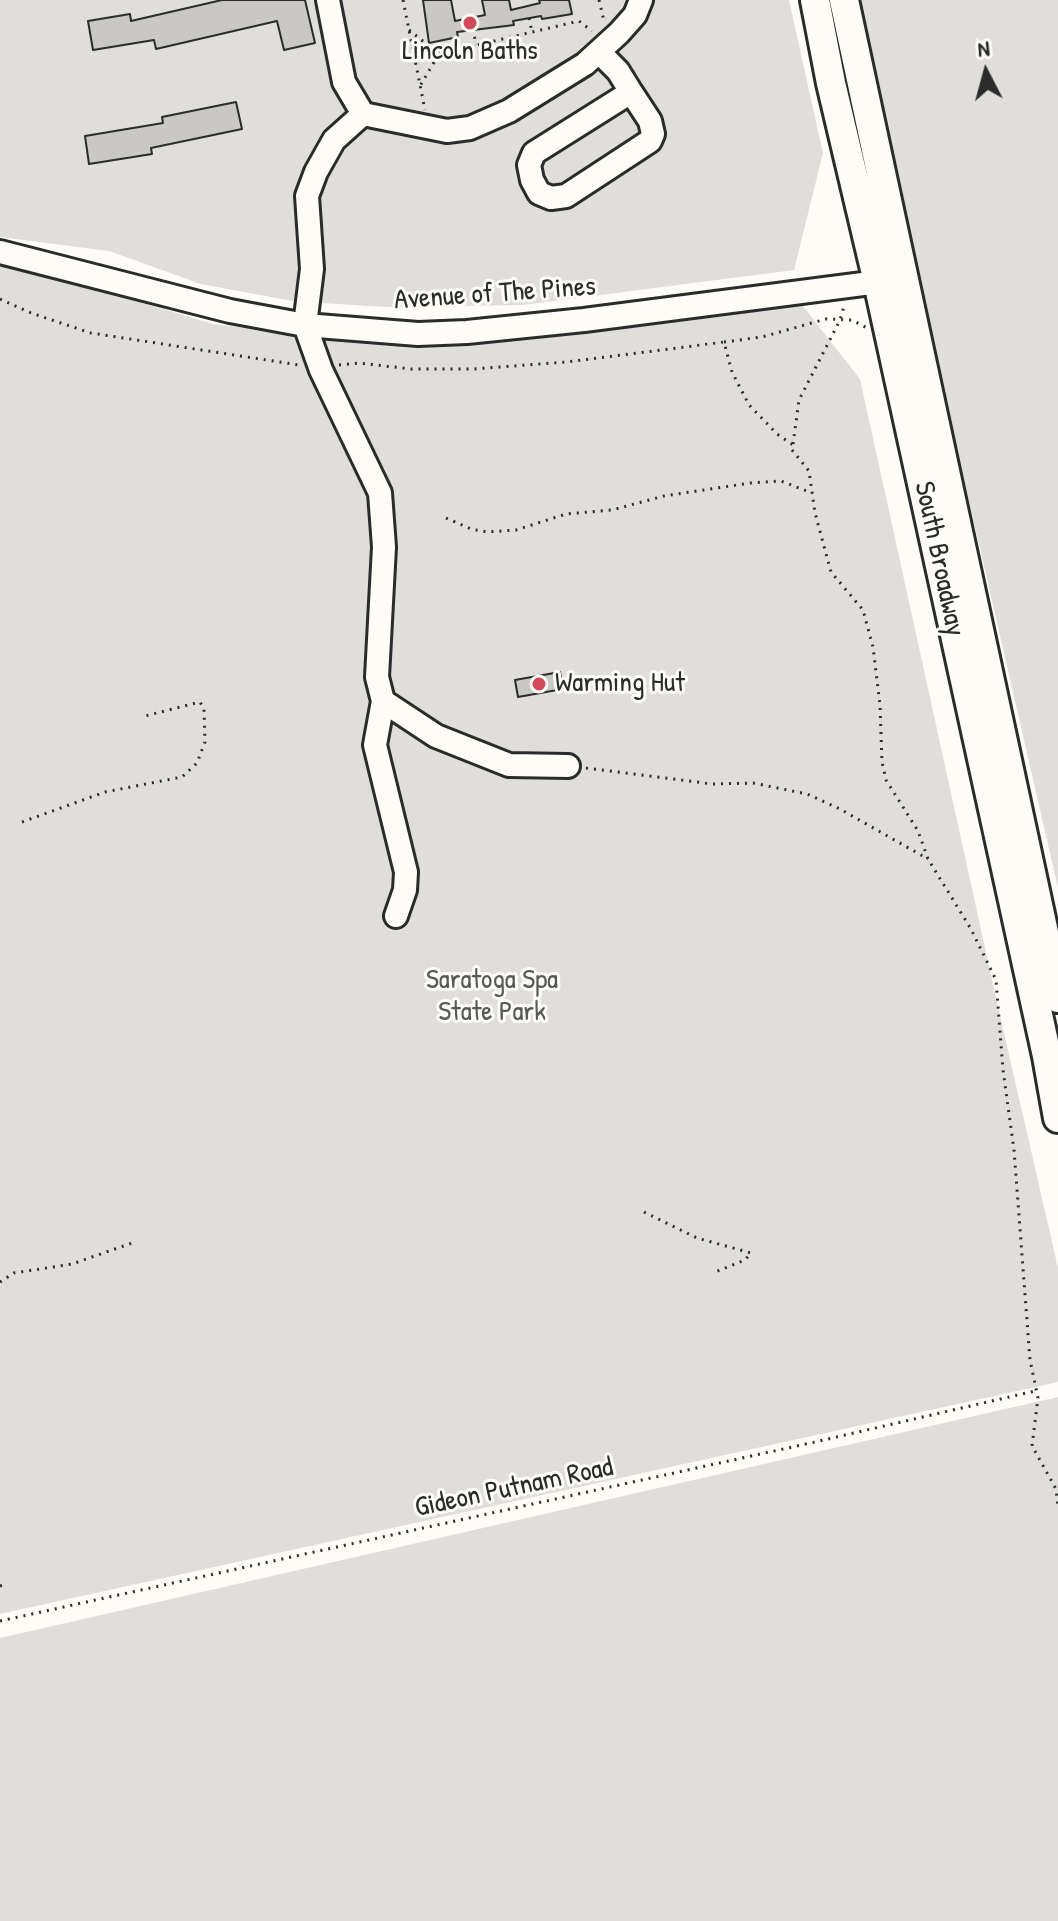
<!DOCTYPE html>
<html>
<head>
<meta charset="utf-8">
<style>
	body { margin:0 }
	#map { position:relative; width:1058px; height:1921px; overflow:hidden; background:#fdfcf7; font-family:"Patrick Hand",sans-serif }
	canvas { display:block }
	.north { position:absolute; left:946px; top:32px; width:80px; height:80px; -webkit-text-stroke:6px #fdfcf7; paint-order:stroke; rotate:354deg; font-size:22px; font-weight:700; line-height:32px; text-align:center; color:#2b2b2b }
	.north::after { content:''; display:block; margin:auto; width:28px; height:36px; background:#2b2b2b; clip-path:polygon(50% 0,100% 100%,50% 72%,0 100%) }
</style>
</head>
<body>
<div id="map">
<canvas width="1058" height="1921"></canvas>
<div class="north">N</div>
</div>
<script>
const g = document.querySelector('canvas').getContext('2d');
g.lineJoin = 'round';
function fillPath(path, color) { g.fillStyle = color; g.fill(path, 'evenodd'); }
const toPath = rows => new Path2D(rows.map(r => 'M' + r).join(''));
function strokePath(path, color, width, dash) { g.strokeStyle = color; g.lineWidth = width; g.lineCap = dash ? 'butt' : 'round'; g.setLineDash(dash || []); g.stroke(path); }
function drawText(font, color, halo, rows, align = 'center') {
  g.font = font + ' "Patrick Hand",sans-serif'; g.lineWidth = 6; g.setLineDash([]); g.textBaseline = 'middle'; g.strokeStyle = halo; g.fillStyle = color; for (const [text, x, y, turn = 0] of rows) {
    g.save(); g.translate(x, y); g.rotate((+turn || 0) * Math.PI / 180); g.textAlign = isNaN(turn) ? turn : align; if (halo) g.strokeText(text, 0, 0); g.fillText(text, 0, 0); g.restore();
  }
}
fillPath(toPath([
	[0,0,789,0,823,153,794,270,523,305,384,307,292,301,201,284,109,251,0,237],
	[854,0,1058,0,1058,888],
	[0,264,30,269,213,324,371,342,517,340,802,305,860,379,998,1007,1058,1268,1058,1382,0,1614],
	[1058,1397,1058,1921,0,1921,0,1638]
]), '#dfdeda');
const building = toPath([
	[222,0,305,0,315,43,284,50,277,21,156,49,154,40,93,50,88,21,130,14,131,21,222,0],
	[423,0,451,0,455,21,485,15,482,0,509,0,511,10,540,3,539,0,569,0,572,14,542,19,541,16,513,21,514,25,457,32,458,37,429,43,423,0],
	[236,102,242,129,151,148,152,154,89,164,85,136,163,123,162,117,236,102],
	[560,672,563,689,518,697,515,680,560,672]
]);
fillPath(building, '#c9c8c4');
strokePath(building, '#2b2b2b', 2);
const minor = toPath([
	[328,0,344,82,363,114],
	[600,53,618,71,631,92,650,121,653,134,650,141,566,196,551,198,539,193,532,180,529,165,534,153,631,92],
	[0,252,230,311,305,325,418,334,467,332,584,320,894,280],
	[383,701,375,745,406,872,405,890,396,916],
	[568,766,509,765,436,736,383,701,377,677,384,547,380,493,321,370,305,325,312,269,307,196,316,172,334,140,363,114,447,131,470,128,509,111,585,64,619,33,635,15,641,0]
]);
const major = toPath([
	[815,0,831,83,878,282,1047,1056,1058,1118],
	[844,0,1058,998]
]);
strokePath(minor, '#2b2b2b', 28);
strokePath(major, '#2b2b2b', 34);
strokePath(toPath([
	[403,0,425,110],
	[599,0,604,21],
	[529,18,532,32],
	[473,29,476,45],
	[409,30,439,54,420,86],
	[439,54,579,21,592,31],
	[0,299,31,313,91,333,299,365],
	[724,342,762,337,826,319,852,320,867,328],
	[339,365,359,363,411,369,473,369,566,362,724,342,732,372,749,405,777,434,793,445,792,450,809,471,815,513,831,572,863,610,873,647,880,705,882,762,886,780,918,831,928,859,971,929,996,980,1003,1070,1014,1150,1030,1360,1038,1398,1032,1446,1056,1489,1058,1506],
	[793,444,799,400,840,320,845,303],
	[446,518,471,529,487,532,516,530,566,514,612,510,664,496,750,483,781,481,812,493],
	[586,768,712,784,753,783,807,794,840,809,928,859],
	[22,822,105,792,182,777,197,763,205,742,204,709,200,702,145,716],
	[644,1212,697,1238,751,1253,745,1260,713,1273],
	[0,1282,14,1273,72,1264,135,1242],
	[0,1586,4,1585],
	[0,1621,815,1442,1035,1391]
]), '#2b2b2b', 3, [2, 6]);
strokePath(minor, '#fdfcf7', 22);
strokePath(major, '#fdfcf7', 28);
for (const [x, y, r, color] of [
	[470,23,8,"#d1495b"],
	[539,684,8,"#d1495b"]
]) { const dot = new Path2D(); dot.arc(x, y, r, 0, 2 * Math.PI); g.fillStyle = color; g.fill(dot); strokePath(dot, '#fdfcf7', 3); }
drawText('28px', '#2b2b2b', '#fdfcf7', [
	["Lincoln Baths",470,52],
	["Warming Hut",555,684,"left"]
]);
drawText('28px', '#2b2b2b', '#fdfcf7', [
	["Avenue of The Pines",495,294,-4],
	["South Broadway",939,559,78],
	["Gideon Putnam Road",514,1488,-12]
]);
drawText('28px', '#585857', '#fdfcf7', [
	["Saratoga Spa",492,981],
	["State Park",492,1013]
]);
</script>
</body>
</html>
